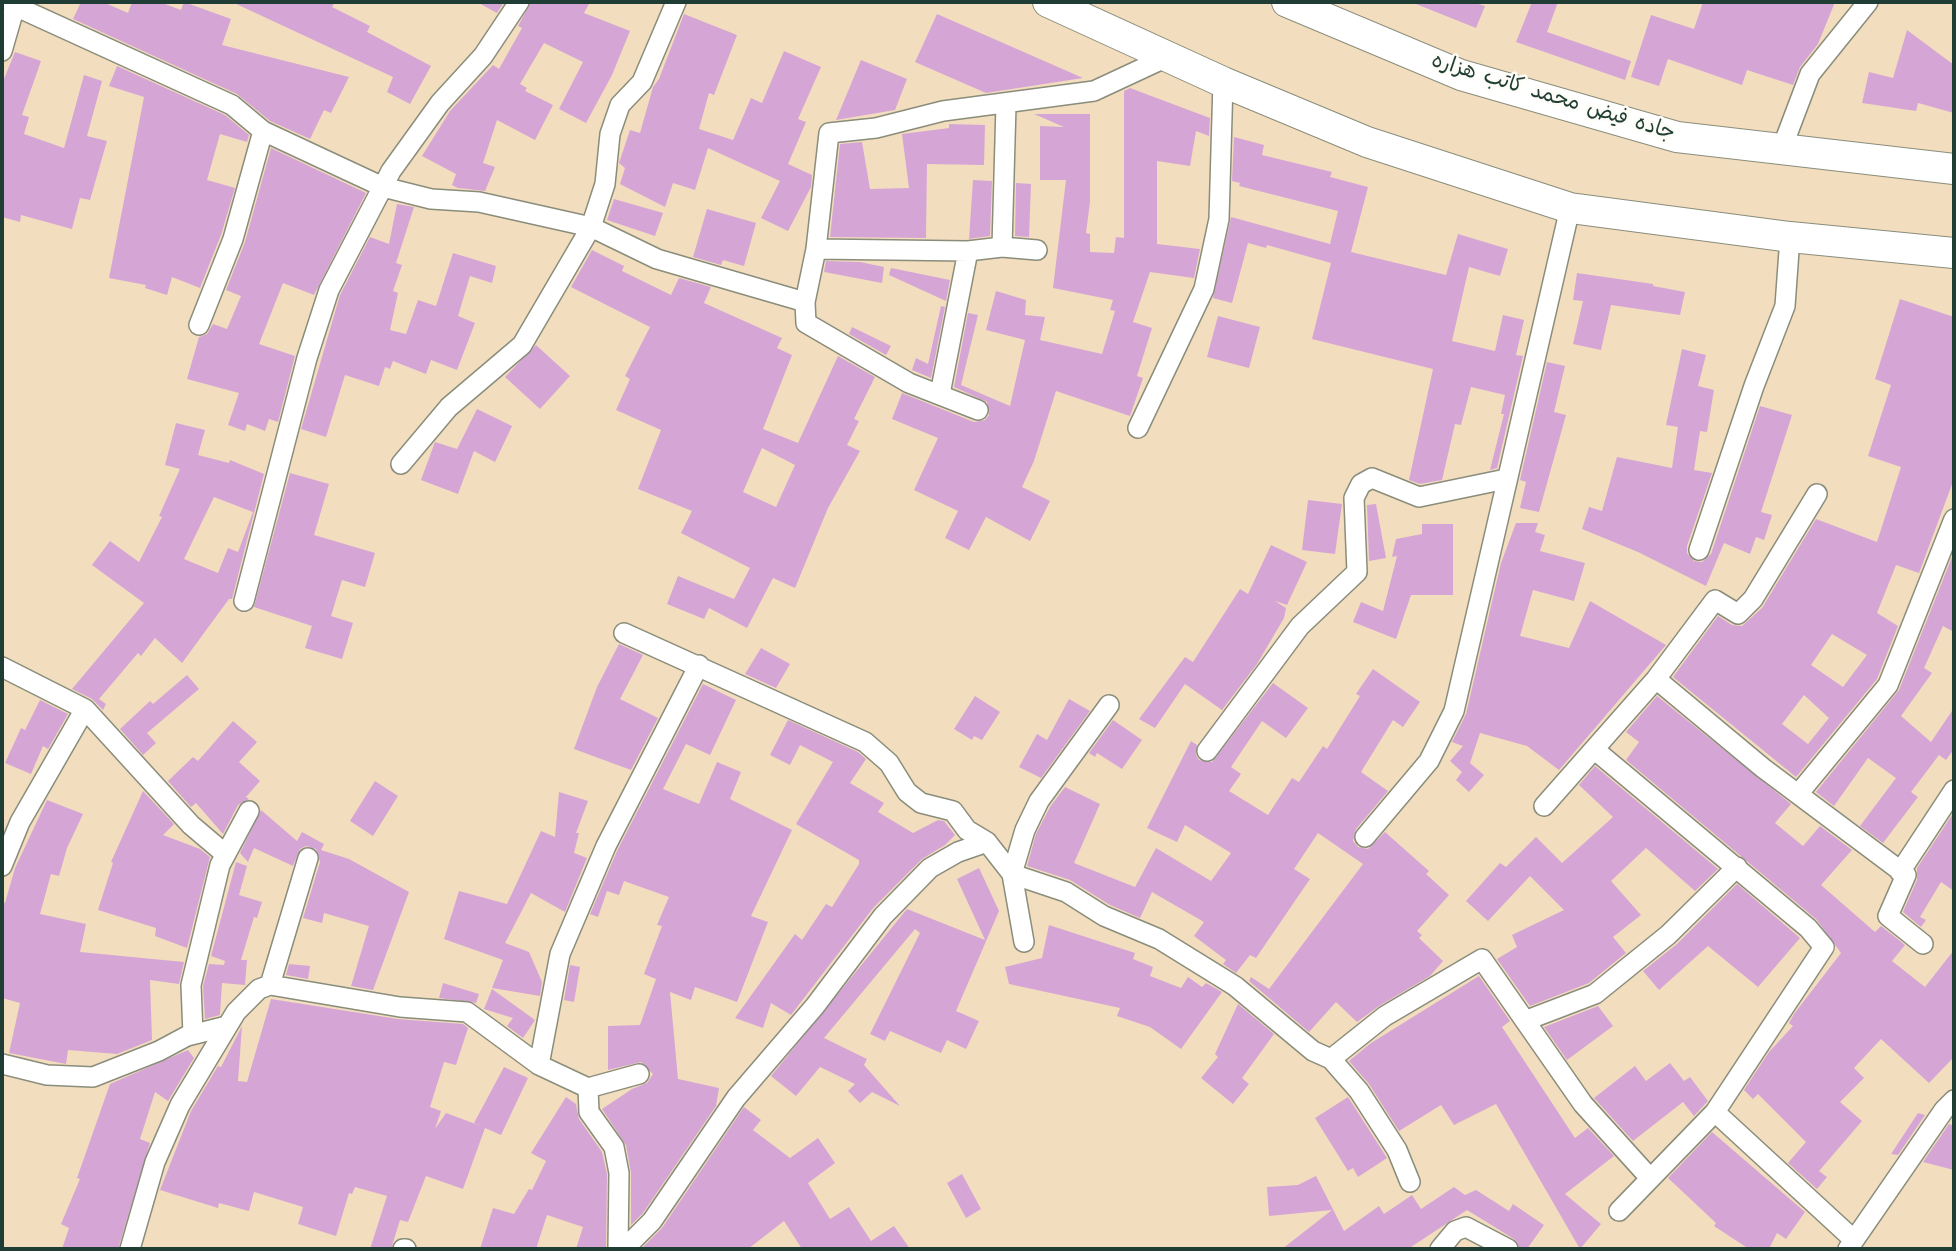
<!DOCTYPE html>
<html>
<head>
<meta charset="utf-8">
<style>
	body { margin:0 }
	#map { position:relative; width:1956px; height:1251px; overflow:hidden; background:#f3ddbf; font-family:"Architects Daughter",sans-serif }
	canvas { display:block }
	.frame { position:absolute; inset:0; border:4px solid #1f3d34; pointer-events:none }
</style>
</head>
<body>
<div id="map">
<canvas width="1956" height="1251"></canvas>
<div class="frame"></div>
</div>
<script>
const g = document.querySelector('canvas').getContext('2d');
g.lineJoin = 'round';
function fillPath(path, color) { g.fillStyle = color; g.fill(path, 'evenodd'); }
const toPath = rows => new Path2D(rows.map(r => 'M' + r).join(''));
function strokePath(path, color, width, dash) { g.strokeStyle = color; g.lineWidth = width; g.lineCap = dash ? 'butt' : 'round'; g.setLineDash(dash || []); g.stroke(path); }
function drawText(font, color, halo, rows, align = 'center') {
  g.font = font + ' "Architects Daughter","Playpen Sans Arabic",sans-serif'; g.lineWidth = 5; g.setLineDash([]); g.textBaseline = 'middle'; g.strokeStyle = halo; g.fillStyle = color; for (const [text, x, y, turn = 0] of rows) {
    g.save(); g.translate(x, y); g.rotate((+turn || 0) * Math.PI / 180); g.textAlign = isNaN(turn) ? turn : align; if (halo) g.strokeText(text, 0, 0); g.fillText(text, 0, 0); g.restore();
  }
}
fillPath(toPath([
	[81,2,103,2,128,13,132,2,160,2,181,10,184,2,231,19,222,45,349,77,331,113,324,110,310,139,270,121,237,94,73,19],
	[232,2,335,2,332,7,370,26,367,32,431,66,410,104,387,92,393,77],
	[477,2,504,2,497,13],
	[531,2,590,2,584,13,630,31,612,75,586,123,559,109,583,62,544,43,520,84,527,88,525,91,553,105,535,140,497,120,483,163,495,167,485,191,458,188,452,185,456,174,422,156,450,111,493,65,499,69,522,28,518,26],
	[1411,2,1472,2,1485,6,1476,28],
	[1532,2,1558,2,1547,32,1631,61,1625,80,1516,42],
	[1703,2,1835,2,1818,44,1800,67,1793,85,1747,70,1742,85,1668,59,1659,86,1631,77,1651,15,1694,29],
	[684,14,737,35,714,95,709,93,699,129,733,140,751,98,762,103,784,51,821,67,798,119,806,122,788,164,812,175,811,187,788,231,761,218,780,181,708,148,695,190,673,183,665,207,620,184,625,168,619,163,630,130,640,133,653,87,659,79],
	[937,14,1083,78,986,93,915,62],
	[1907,30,1954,65,1954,113,1918,103,1916,111,1862,103,1869,72,1893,78],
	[15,52,41,61,22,115,29,117,24,134,64,148,84,75,102,81,87,136,107,141,90,200,80,198,72,229,21,215,20,222,2,217,2,84],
	[861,60,907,79,895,110,836,120],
	[117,66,225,115,249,135,247,142,220,134,207,180,235,188,221,235,200,288,172,277,167,295,145,288,146,285,109,278,144,97,109,86],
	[1130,88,1210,118,1209,136,1196,131,1190,166,1157,161,1157,244,1200,249,1194,278,1150,272,1133,322,1152,328,1137,376,1143,378,1130,416,1056,391,1034,461,1022,487,1050,501,1030,541,986,517,969,550,945,538,958,511,914,490,938,438,892,419,902,393,974,422,985,420,989,415,987,402,954,387,968,313,978,315,961,385,1010,406,1025,340,986,330,996,291,1026,300,1025,315,1045,317,1040,340,1102,354,1115,311,1110,310,1113,300,1053,288,1066,180,1040,180,1040,126,1064,127,1034,114,1090,114,1090,202,1086,233,1090,234,1090,252,1114,253,1116,237,1124,238,1124,91],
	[949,124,985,125,984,165,927,164,926,238,830,237,840,144,862,142,870,189,909,188,902,134,949,128],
	[1234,137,1264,145,1262,155,1332,172,1330,177,1368,187,1351,252,1446,275,1458,234,1508,249,1500,276,1469,267,1452,341,1495,351,1503,315,1524,320,1516,355,1523,356,1497,468,1490,470,1504,414,1501,414,1505,395,1471,387,1461,425,1455,424,1442,480,1420,484,1409,480,1433,369,1312,339,1331,263,1267,245,1266,248,1248,243,1232,303,1213,298,1231,217,1330,244,1338,211,1239,186,1240,183,1232,181],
	[271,148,366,193,314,295,283,283,259,344,295,356,278,422,269,419,265,431,247,424,245,431,228,425,239,393,187,379,199,337,207,334,213,324,227,329,241,296,226,290,245,242],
	[973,180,992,181,990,236,969,239],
	[1016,183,1031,184,1029,237,1015,236],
	[614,199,663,213,655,236,607,220],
	[397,204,414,207,396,263,402,265,393,291,398,293,390,330,406,334,418,300,436,306,453,253,496,266,492,283,470,276,458,316,475,323,457,370,431,360,426,374,393,361,390,369,385,367,379,386,345,375,326,437,301,429,340,295,370,237,389,244],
	[707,209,756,223,744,266,723,260,721,265,693,257],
	[592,250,624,266,622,271,671,295,679,278,711,287,704,303,782,338,777,348,792,355,763,429,798,443,838,356,875,377,854,419,859,421,847,445,860,451,828,508,795,588,773,578,747,628,709,608,704,619,667,604,678,576,734,599,750,568,681,533,692,511,638,489,661,430,616,410,630,379,625,376,650,327,571,287],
	[762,448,795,465,776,507,743,492],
	[826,261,860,262,884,267,882,283,824,272],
	[891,268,950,280,946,301,889,275],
	[1577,273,1653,284,1653,286,1685,292,1680,315,1611,305,1601,350,1573,344,1583,301,1573,300],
	[1900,299,1954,317,1954,479,1919,573,1896,565,1877,613,1898,626,1877,679,1796,777,1673,677,1718,616,1732,625,1742,626,1762,608,1816,519,1877,542,1901,467,1868,456,1891,385,1875,379],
	[1832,634,1867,655,1843,687,1811,665],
	[1804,695,1829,718,1808,744,1782,724],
	[941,306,945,307,931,378,912,370,916,358,928,364],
	[1218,316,1260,327,1249,368,1207,357],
	[852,327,891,346,886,355,849,334],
	[536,345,570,376,540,409,505,377],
	[1682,349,1706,355,1698,386,1714,390,1707,432,1700,431,1694,470,1712,473,1687,546,1687,553,1694,561,1702,562,1711,554,1760,406,1792,415,1761,512,1772,515,1764,540,1756,537,1750,554,1724,543,1706,586,1638,552,1582,529,1589,507,1602,511,1617,457,1672,468,1678,427,1666,425],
	[1547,362,1565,366,1554,412,1566,415,1539,512,1520,508,1526,482,1520,480],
	[477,409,512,426,495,462,474,451,458,494,421,480,435,442,457,449],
	[176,423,205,430,198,455,229,463,230,460,264,474,232,599,229,599,182,663,155,638,141,656,138,653,99,699,106,704,103,710,92,699,72,689,144,603,92,565,110,541,139,562,162,517,159,516,180,469,165,465],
	[214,497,253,512,238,552,228,548,218,573,184,559],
	[290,473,329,484,314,535,375,553,365,587,342,580,331,616,353,623,342,659,305,648,312,626,254,607],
	[1308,500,1342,504,1335,554,1302,550],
	[1376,504,1386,558,1369,561,1367,505],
	[1516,523,1538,523,1535,532,1545,535,1540,551,1585,563,1574,601,1533,590,1520,636,1569,648,1590,601,1666,645,1559,770,1527,746,1480,733,1470,763,1484,775,1469,792,1456,780,1462,772,1450,761,1463,746,1452,742,1466,714,1501,563],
	[1422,524,1453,524,1453,595,1411,595,1396,639,1353,622,1361,602,1383,611,1397,556,1392,557,1396,539,1422,534],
	[1271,545,1307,562,1287,605,1275,601,1286,608,1284,618,1257,664,1222,710,1185,684,1155,728,1139,719,1185,657,1193,662,1240,589,1248,594],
	[1954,552,1954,632,1943,626,1924,668,1932,673,1901,716,1931,742,1954,708,1954,749,1946,760,1939,755,1911,792,1918,797,1883,843,1860,826,1896,778,1868,758,1834,806,1816,792,1899,690],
	[619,644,643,655,620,699,658,718,631,770,574,749,597,687],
	[761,648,790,664,776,688,745,674],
	[1373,669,1420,702,1403,727,1393,720,1361,772,1388,791,1356,829,1353,841,1358,847,1368,849,1385,832,1429,871,1426,874,1449,895,1417,931,1422,935,1419,938,1443,961,1430,976,1379,1006,1357,1022,1336,1002,1309,1032,1249,981,1251,977,1269,989,1363,864,1318,833,1294,869,1310,879,1256,958,1250,955,1236,973,1223,964,1226,960,1194,936,1204,922,1152,892,1140,918,1110,905,1070,880,1027,866,1036,834,1050,807,1065,787,1100,804,1074,863,1135,887,1156,848,1211,881,1231,853,1185,825,1177,842,1147,828,1191,741,1197,745,1196,755,1199,760,1212,762,1273,683,1308,708,1286,738,1262,721,1231,767,1241,774,1229,791,1268,815,1292,778,1299,782,1323,746,1327,749,1360,696,1356,694],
	[187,675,199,689,147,733,156,743,143,755,120,729,150,701,153,704],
	[703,684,736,700,710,755,686,744,663,789,699,804,717,762,741,772,730,799,792,830,751,916,768,922,737,1002,695,987,691,1000,670,992,678,1079,719,1088,716,1106,643,1213,631,1225,631,1173,626,1145,602,1109,632,1089,647,1083,653,1074,641,1062,608,1070,608,1026,640,1025,656,979,644,974,662,926,657,925,669,897,624,881,619,895,607,891,598,917,590,914,617,851],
	[975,696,1000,712,982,740,974,736,972,740,954,729],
	[1657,696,1791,804,1775,823,1803,846,1820,826,1852,850,1821,885,1875,932,1881,926,1905,945,1892,961,1925,987,1954,950,1954,1057,1929,1083,1881,1039,1854,1068,1864,1078,1840,1102,1862,1121,1819,1171,1827,1177,1817,1189,1788,1163,1806,1142,1758,1094,1753,1099,1744,1090,1769,1052,1793,1026,1789,1023,1794,1014,1841,953,1816,919,1626,760,1639,742,1626,732],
	[1069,699,1090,711,1041,778,1019,767,1037,734,1047,740],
	[40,700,68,714,48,749,43,746,31,774,5,763,21,728,25,730],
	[788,720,858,752,866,759,850,783,884,803,878,812,913,833,938,820,944,821,955,835,945,845,922,859,874,907,791,1015,771,1003,763,1028,735,1018,795,934,802,940,826,904,832,907,859,864,859,860,796,824,833,762,800,745,790,765,770,755],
	[1113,720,1142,740,1122,769,1097,753,1095,757,1089,753],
	[233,721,257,742,239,762,260,781,246,797,249,799,238,805,223,834,196,803,191,807,168,781,193,757,198,761],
	[1595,766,1718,869,1695,891,1646,848,1611,881,1641,915,1613,937,1626,953,1589,983,1530,1006,1497,959,1517,947,1512,935,1564,910,1530,876,1488,921,1466,901,1500,863,1506,867,1536,837,1562,863,1613,817,1579,785],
	[375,781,398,796,373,836,350,821],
	[143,791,174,824,163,835,200,849,210,857,187,948,155,936,156,928,98,910,113,863,111,862],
	[559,792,588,801,576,833,579,833,574,853,587,858,565,912,531,893,505,943,529,952,542,982,540,996,492,988,503,960,444,939,459,891,507,904,541,831,555,837],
	[47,800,83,814,67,848,59,876,51,874,40,914,86,924,80,952,184,962,179,984,150,980,152,1040,117,1054,68,1050,66,1064,9,1053,20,1003,2,998,2,902,5,903,15,868],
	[261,810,297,841,302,832,324,844,321,850,349,859,409,892,373,990,351,986,369,926,324,913,322,923,303,918,320,862,316,849,306,846,300,849,293,866,254,848,248,862,240,853],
	[1954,812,1954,891,1941,882,1920,917,1926,920,1921,927,1903,912,1917,880,1917,868],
	[236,862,247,866,239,895,262,902,257,918,254,917,241,960,247,960,245,985,222,983,220,1015,205,1019,203,986,209,964,224,965,225,961,211,956],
	[979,868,999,911,956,1011,979,1021,966,1049,947,1040,941,1053,890,1031,885,1041,870,1034,920,933,915,929,824,1038,867,1059,864,1065,900,1106,872,1092,860,1103,848,1091,855,1084,820,1067,796,1096,771,1076,907,909,985,940,957,879],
	[1737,884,1800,938,1758,987,1708,946,1659,990,1643,971,1677,944],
	[1049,925,1135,953,1133,959,1153,967,1150,976,1181,988,1188,977,1202,987,1206,983,1222,992,1181,1049,1150,1027,1117,1016,1120,1008,1009,984,1005,967,1042,958],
	[289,964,310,966,308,979,286,975],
	[570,965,580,967,574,1002,564,1000],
	[1479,976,1510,1021,1502,1027,1575,1138,1588,1128,1614,1156,1565,1194,1601,1224,1580,1249,1496,1104,1454,1125,1441,1105,1399,1131,1369,1084,1349,1061,1371,1043],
	[443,983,479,994,476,1003,439,998],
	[492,989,535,1020,523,1038,507,1026,513,1018,484,1009],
	[271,999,398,1019,463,1024,468,1028,456,1065,444,1062,430,1107,441,1111,435,1129,446,1113,481,1126,474,1123,504,1067,528,1078,501,1135,485,1128,463,1189,426,1176,408,1222,400,1220,391,1249,370,1249,387,1196,355,1187,352,1194,349,1193,336,1236,298,1224,303,1207,254,1192,249,1211,219,1203,218,1208,160,1190,191,1111,218,1066,221,1067,242,1026,238,1081,247,1082],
	[1238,1004,1274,1034,1242,1078,1249,1084,1233,1104,1201,1078,1218,1057,1215,1054],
	[1598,1006,1613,1026,1567,1060,1544,1027],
	[188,1050,194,1058,168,1101,155,1092,140,1139,150,1143,118,1249,62,1249,69,1228,61,1224,80,1179,77,1178,110,1084],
	[1670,1063,1684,1081,1690,1077,1708,1101,1694,1116,1683,1102,1633,1141,1594,1098,1635,1066,1646,1081],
	[566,1097,576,1104,579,1119,602,1152,607,1174,606,1249,576,1249,583,1227,547,1215,536,1249,480,1249,493,1208,514,1214,529,1189,532,1190,546,1161,531,1153],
	[1348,1097,1387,1158,1358,1177,1353,1168,1348,1171,1315,1118],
	[744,1107,761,1120,753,1130,790,1158,818,1138,835,1163,808,1183,830,1219,849,1207,871,1241,894,1226,910,1249,802,1249,784,1221,748,1249,641,1249,662,1228],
	[1918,1113,1925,1115,1898,1155,1891,1154],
	[1949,1124,1954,1126,1954,1170,1923,1162],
	[1712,1132,1805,1212,1786,1239,1777,1233,1769,1249,1749,1249,1714,1226,1716,1223,1668,1178],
	[962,1174,981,1209,966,1218,947,1183],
	[1316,1176,1344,1231,1379,1206,1384,1214,1412,1195,1421,1209,1454,1187,1465,1195,1476,1190,1509,1211,1513,1204,1544,1225,1527,1249,1520,1249,1514,1239,1467,1210,1408,1249,1282,1249,1332,1210,1269,1216,1267,1187,1298,1185]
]), '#d5a6d5');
const minor = toPath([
	[16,2,15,6,232,105,263,131,383,187,431,199,479,202,591,227,657,259,805,302],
	[2,51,15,6,11,2],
	[1782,148,1810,74,1868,2],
	[1002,247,1006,105],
	[816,249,968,251,1002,247,1037,250],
	[199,325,233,239,263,131],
	[940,394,968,251],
	[978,410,909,383,806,323,805,302,816,249,829,133,876,128,943,111,1094,91,1167,57],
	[1138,428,1204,289,1219,219,1223,82],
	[401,464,449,407,522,345,591,227,605,184,610,134,620,105,642,82,676,2],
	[1699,550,1754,386,1785,306,1790,237],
	[244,601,307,358,329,290,391,171,440,103,483,56,519,2],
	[624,633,865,742,889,763,907,792,921,803,953,811,967,830,987,842,1012,874,1066,892,1104,916,1159,939,1235,986,1313,1051,1331,1059,1359,1091,1397,1150,1410,1182],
	[2,667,85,709,191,825,224,853],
	[1656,679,1763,768,1906,875,1888,916,1923,944],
	[1595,750,1808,928,1824,947,1715,1112,1619,1211],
	[1207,751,1300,626,1357,572,1354,498,1361,484,1372,478,1419,497,1506,479],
	[1799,793,1888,685,1954,519],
	[1544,806,1656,679,1715,600,1738,614,1753,599,1817,494],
	[1365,837,1429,761,1454,711,1570,208],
	[2,866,20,822,85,709],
	[1900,872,1954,790],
	[1024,942,1012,874,1025,830,1039,801,1109,705],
	[270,985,308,858],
	[1527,1020,1595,994,1668,935,1737,867],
	[193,1034,191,985,220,865,249,811],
	[1331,1059,1385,1016,1482,959,1583,1104,1649,1177],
	[2,1064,47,1075,93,1077,159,1051,187,1036,227,1026],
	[539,1065,560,954,606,846,699,665],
	[588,1088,639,1074],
	[1715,1112,1854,1240],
	[130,1249,155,1162,180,1105,236,1012,259,989,270,985,400,1007,467,1012,539,1065,588,1088,589,1112,614,1147,619,1173,618,1249],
	[403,1249,406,1249],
	[624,1249,652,1221,736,1098,815,1006,883,916,930,868,958,852,987,842],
	[1440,1249,1455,1231,1466,1227,1508,1249],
	[1848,1249,1944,1110,1954,1100]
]);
const primary = toPath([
	[1048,2,1223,82,1367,142,1570,208,1790,237,1954,253],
	[1287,2,1461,75,1677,137,1954,169]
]);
strokePath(minor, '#898d7a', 22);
strokePath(primary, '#898d7a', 32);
strokePath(minor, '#fff', 19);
strokePath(primary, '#fff', 30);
drawText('21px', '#1f3d34', '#fdfcf7', [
	["جاده فیض محمد کاتب هزاره",1553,98,17]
]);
</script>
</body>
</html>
